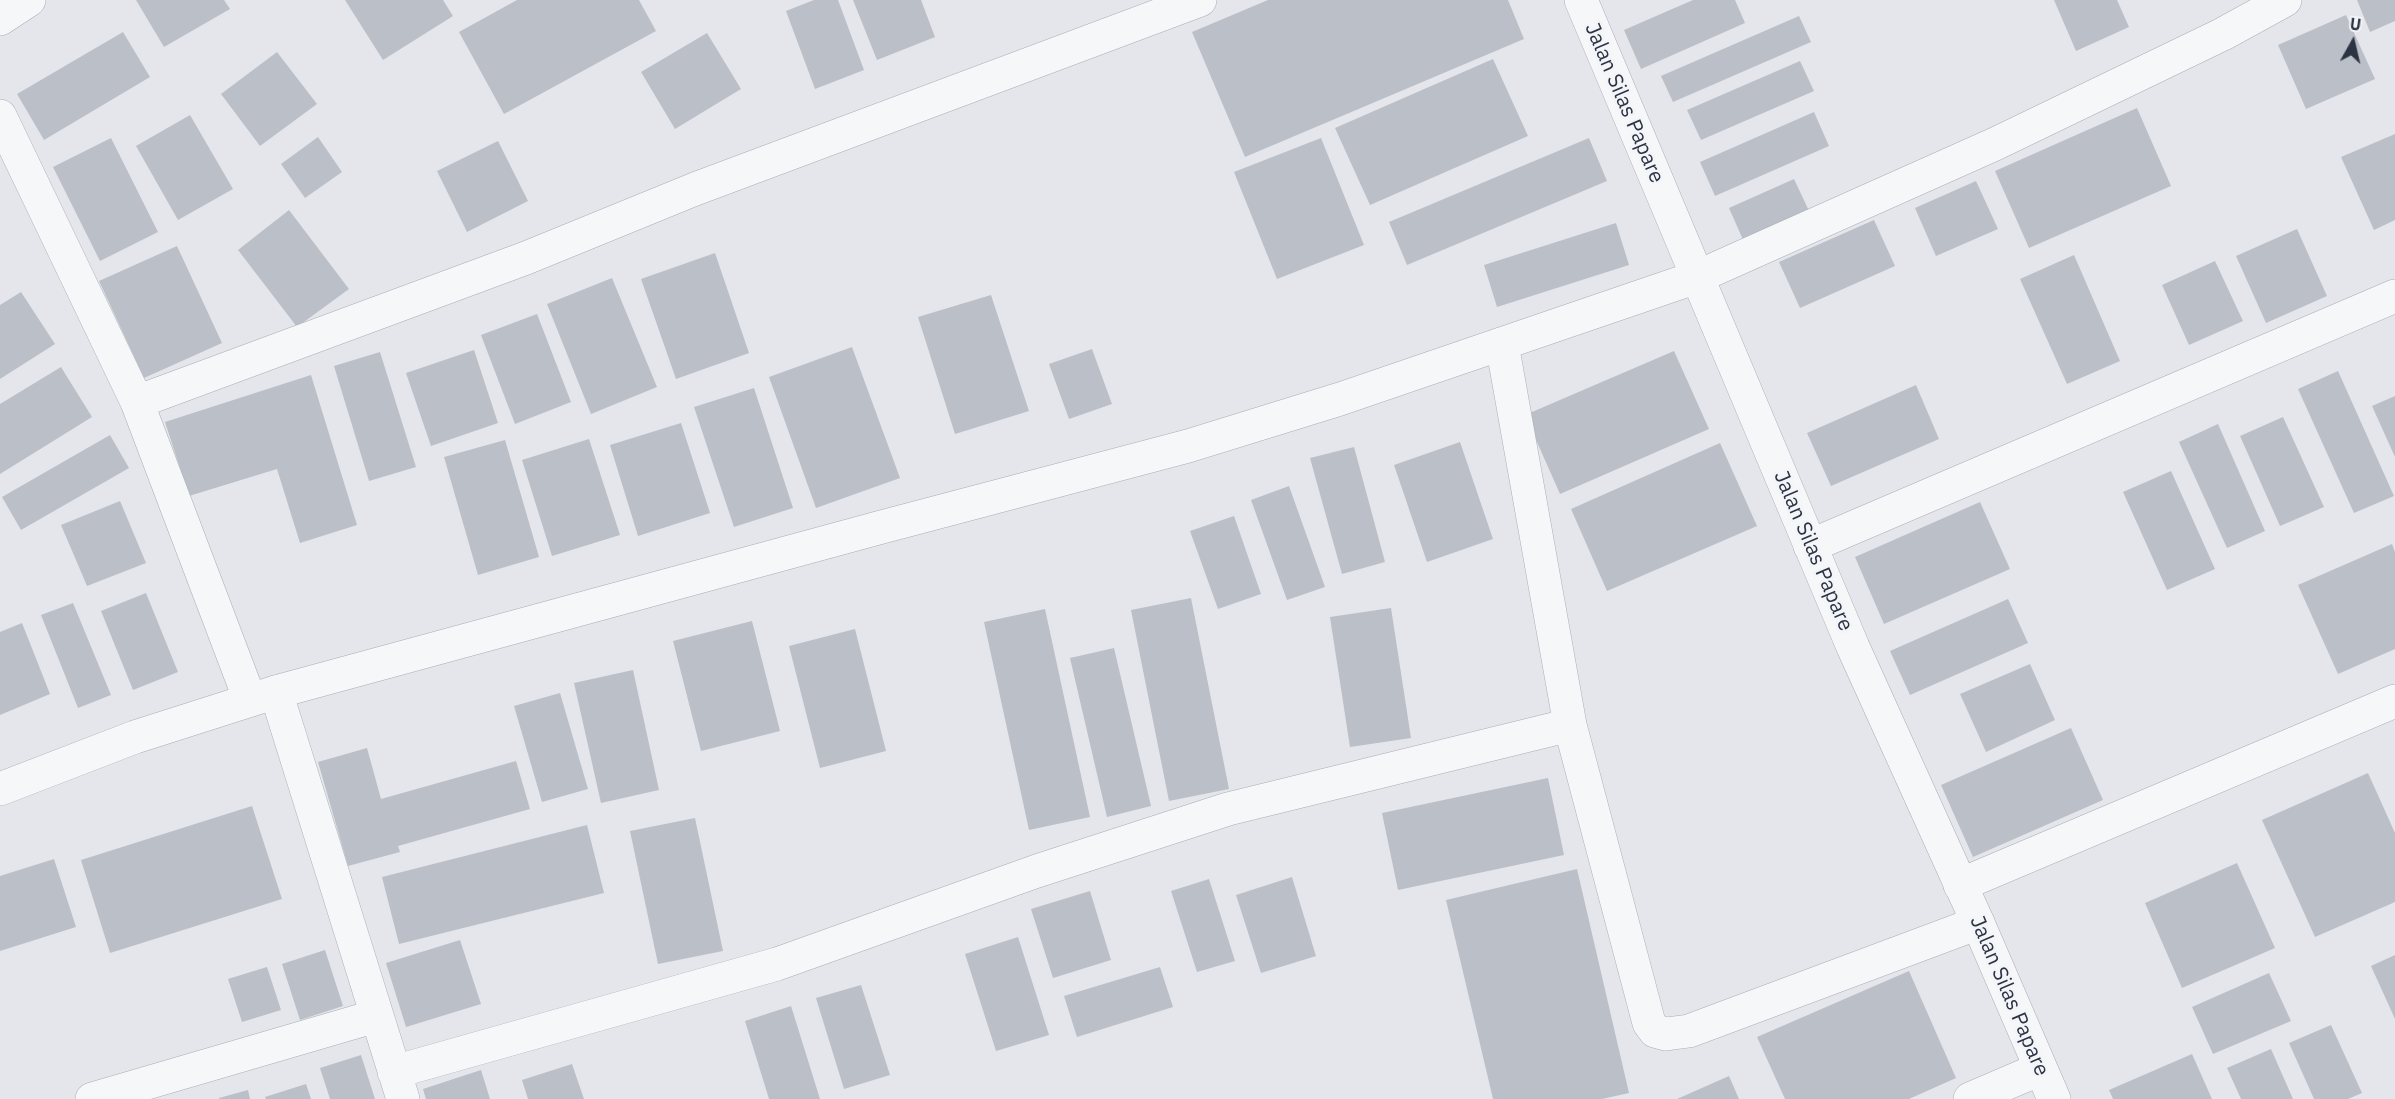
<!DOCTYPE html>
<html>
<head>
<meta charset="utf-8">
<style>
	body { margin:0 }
	#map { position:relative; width:2395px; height:1099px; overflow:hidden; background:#e4e6eb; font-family:"IBM Plex Sans",sans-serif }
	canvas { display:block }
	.north { position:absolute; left:2323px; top:12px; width:60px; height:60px; -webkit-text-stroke:4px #f3f5f8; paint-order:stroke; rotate:8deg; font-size:16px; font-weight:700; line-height:24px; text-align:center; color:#2c3443 }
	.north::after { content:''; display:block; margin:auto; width:21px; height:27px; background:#2c3443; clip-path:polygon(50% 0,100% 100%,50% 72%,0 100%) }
</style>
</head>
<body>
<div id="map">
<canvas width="2395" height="1099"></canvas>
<div class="north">U</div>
</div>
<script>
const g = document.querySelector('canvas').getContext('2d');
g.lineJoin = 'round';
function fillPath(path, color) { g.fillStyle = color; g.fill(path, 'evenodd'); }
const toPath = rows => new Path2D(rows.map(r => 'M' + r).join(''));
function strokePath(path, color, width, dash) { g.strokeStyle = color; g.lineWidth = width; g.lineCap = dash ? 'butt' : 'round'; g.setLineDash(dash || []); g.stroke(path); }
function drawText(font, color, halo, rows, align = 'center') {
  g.font = font + ' "IBM Plex Sans",sans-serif'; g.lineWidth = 6; g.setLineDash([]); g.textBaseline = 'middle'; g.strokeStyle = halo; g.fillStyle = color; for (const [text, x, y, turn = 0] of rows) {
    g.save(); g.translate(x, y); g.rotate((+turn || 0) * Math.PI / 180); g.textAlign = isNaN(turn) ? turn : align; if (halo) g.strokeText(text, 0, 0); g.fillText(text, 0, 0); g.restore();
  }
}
fillPath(toPath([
	[136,0,224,0,230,9,164,47],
	[345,0,443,0,453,16,383,60],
	[517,0,639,0,656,31,504,114,459,32],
	[814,0,838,0,864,70,815,89,786,11],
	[853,0,921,0,935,37,877,60],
	[1268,0,1508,0,1524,39,1245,157,1192,32],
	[1693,0,1735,0,1745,23,1641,69,1624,30],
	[2054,0,2117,0,2129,27,2076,51],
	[2357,0,2395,0,2395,21,2370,32],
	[2346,15,2375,79,2306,109,2278,45],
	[1799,16,1811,42,1673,102,1661,76],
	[123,32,150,77,44,140,17,94],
	[707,33,741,89,675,129,641,72],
	[277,52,317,104,260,146,221,94],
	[1493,59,1528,136,1370,205,1335,128],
	[1800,61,1814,91,1701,140,1687,110],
	[2137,108,2171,186,2029,248,1995,171],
	[1814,112,1829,146,1715,196,1700,162],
	[190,115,233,189,178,220,136,146],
	[2395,134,2395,220,2374,230,2341,157],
	[318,137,342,172,305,198,281,164],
	[111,138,158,232,100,261,53,167],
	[1321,138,1364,245,1277,279,1234,172],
	[1589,138,1607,181,1407,265,1389,222],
	[498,141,528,201,467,232,437,171],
	[1794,179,1810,213,1744,242,1729,208],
	[1976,181,1998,229,1936,256,1915,208],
	[289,210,349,289,297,327,238,250],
	[1874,220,1895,266,1800,308,1779,262],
	[1616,223,1629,265,1497,307,1484,265],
	[2297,229,2327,296,2266,323,2236,256],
	[177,246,222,343,144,378,99,281],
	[715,253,749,353,676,379,641,279],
	[2074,255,2120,361,2067,384,2020,279],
	[2215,261,2243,321,2189,345,2162,285],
	[612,278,657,387,591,414,547,304],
	[21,292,55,344,0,379,0,305],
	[991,295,1029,411,955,434,918,317],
	[537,314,571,402,515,424,481,335],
	[852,347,900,478,816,508,769,377],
	[1092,349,1112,404,1069,419,1049,364],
	[474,350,498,423,431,446,406,373],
	[1674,351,1709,429,1560,494,1525,415],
	[380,352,416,467,369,481,334,366],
	[61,367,92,417,0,474,0,404],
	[2338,371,2394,496,2354,513,2298,389],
	[311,375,357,525,300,543,277,469,189,496,165,422],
	[1916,385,1939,439,1831,486,1807,433],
	[754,388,793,508,734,527,694,407],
	[2395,396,2395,457,2372,406],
	[2283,417,2324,507,2280,526,2240,436],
	[681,423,710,513,638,536,610,445],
	[2218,424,2265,531,2227,548,2179,442],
	[110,435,129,468,21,530,2,497],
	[589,439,620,535,552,556,522,460],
	[505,440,539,557,478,575,444,457],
	[1460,442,1493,539,1427,562,1394,465],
	[1720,443,1757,526,1607,591,1571,509],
	[1354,447,1385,562,1342,574,1310,458],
	[2171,471,2215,569,2167,590,2123,492],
	[1289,486,1325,587,1287,600,1251,500],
	[120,501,146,563,87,586,61,525],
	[1980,502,2010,569,1884,624,1855,557],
	[1234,516,1261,594,1218,609,1190,531],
	[2392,544,2395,552,2395,649,2338,674,2298,585],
	[146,593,178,672,133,690,101,611],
	[1191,598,1229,789,1169,801,1131,610],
	[2008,599,2028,643,1910,695,1890,651],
	[73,603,111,695,78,708,41,615],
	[1391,608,1411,738,1350,747,1330,617],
	[1045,609,1090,817,1029,830,984,622],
	[752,621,780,731,701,751,673,641],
	[22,623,50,694,0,715,0,632],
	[855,629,886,751,820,768,789,646],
	[1114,648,1151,806,1107,817,1070,658],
	[2030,664,2055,720,1986,752,1960,694],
	[633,670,659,790,601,803,574,683],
	[560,693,588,789,542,802,514,706],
	[2071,728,2103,800,1973,857,1941,785],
	[367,748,381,799,516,761,530,809,398,846,400,852,348,866,318,762],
	[2368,773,2395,833,2395,902,2315,937,2262,820],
	[1548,778,1564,855,1398,890,1382,813],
	[252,806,282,899,110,953,81,860],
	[695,818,723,951,658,964,630,831],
	[587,825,604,893,399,944,382,877],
	[54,859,76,927,0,951,0,876],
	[2237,863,2275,948,2182,988,2145,903],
	[1577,869,1629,1093,1602,1099,1493,1099,1446,900],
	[1292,877,1316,956,1261,973,1236,895],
	[1209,879,1235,961,1197,972,1171,891],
	[1090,891,1111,960,1053,978,1031,909],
	[1018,937,1049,1035,996,1051,965,954],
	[460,940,481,1004,406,1027,386,963],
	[325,950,343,1006,300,1020,282,964],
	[2395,955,2395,1019,2371,966],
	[267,967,281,1010,242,1022,228,979],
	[1160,967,1173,1007,1077,1037,1064,996],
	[1909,971,1956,1078,1909,1099,1785,1099,1757,1037],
	[2269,973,2291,1021,2213,1054,2192,1007],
	[861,985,890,1075,844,1089,816,998],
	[791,1006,820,1099,769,1099,745,1021],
	[2331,1025,2362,1093,2348,1099,2314,1099,2289,1043],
	[2271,1049,2293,1099,2241,1099,2227,1068],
	[2192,1054,2212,1099,2113,1099,2109,1090],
	[361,1055,375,1099,330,1099,320,1068],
	[572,1064,584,1099,528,1099,522,1080],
	[481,1070,490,1099,426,1099,423,1089],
	[1729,1076,1739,1099,1677,1099],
	[306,1084,311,1099,266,1099,265,1097],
	[248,1090,250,1099,219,1099,219,1098]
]), '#bbbfc8');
const minor = toPath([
	[0,116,137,402,250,700],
	[1697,277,1995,144,2223,34,2285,0],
	[1502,344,1570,725,1649,1023,1655,1031,1666,1034,1689,1031,1978,923],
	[137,402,526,258,695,189,1200,0],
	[1810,546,2395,296],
	[276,692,403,1099],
	[1960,885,2395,701],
	[394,1072,777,964,1037,871,1228,809,1570,725],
	[92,1099,376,1016],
	[1970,1099,2040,1069]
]);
const tertiary = toPath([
	[1581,0,1853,647,1978,923,2054,1099],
	[0,19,29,0],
	[0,789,135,737,276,692,878,528,1188,446,1340,399,1697,277]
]);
strokePath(minor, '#a9adb5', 34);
strokePath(tertiary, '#a9adb5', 34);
strokePath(minor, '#f6f7f9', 33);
strokePath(tertiary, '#f6f7f9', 33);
drawText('21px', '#2c3443', '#f3f5f8', [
	["Jalan Silas Papare",1624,103,67],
	["Jalan Silas Papare",1813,551,67],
	["Jalan Silas Papare",2009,996,67]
]);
</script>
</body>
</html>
